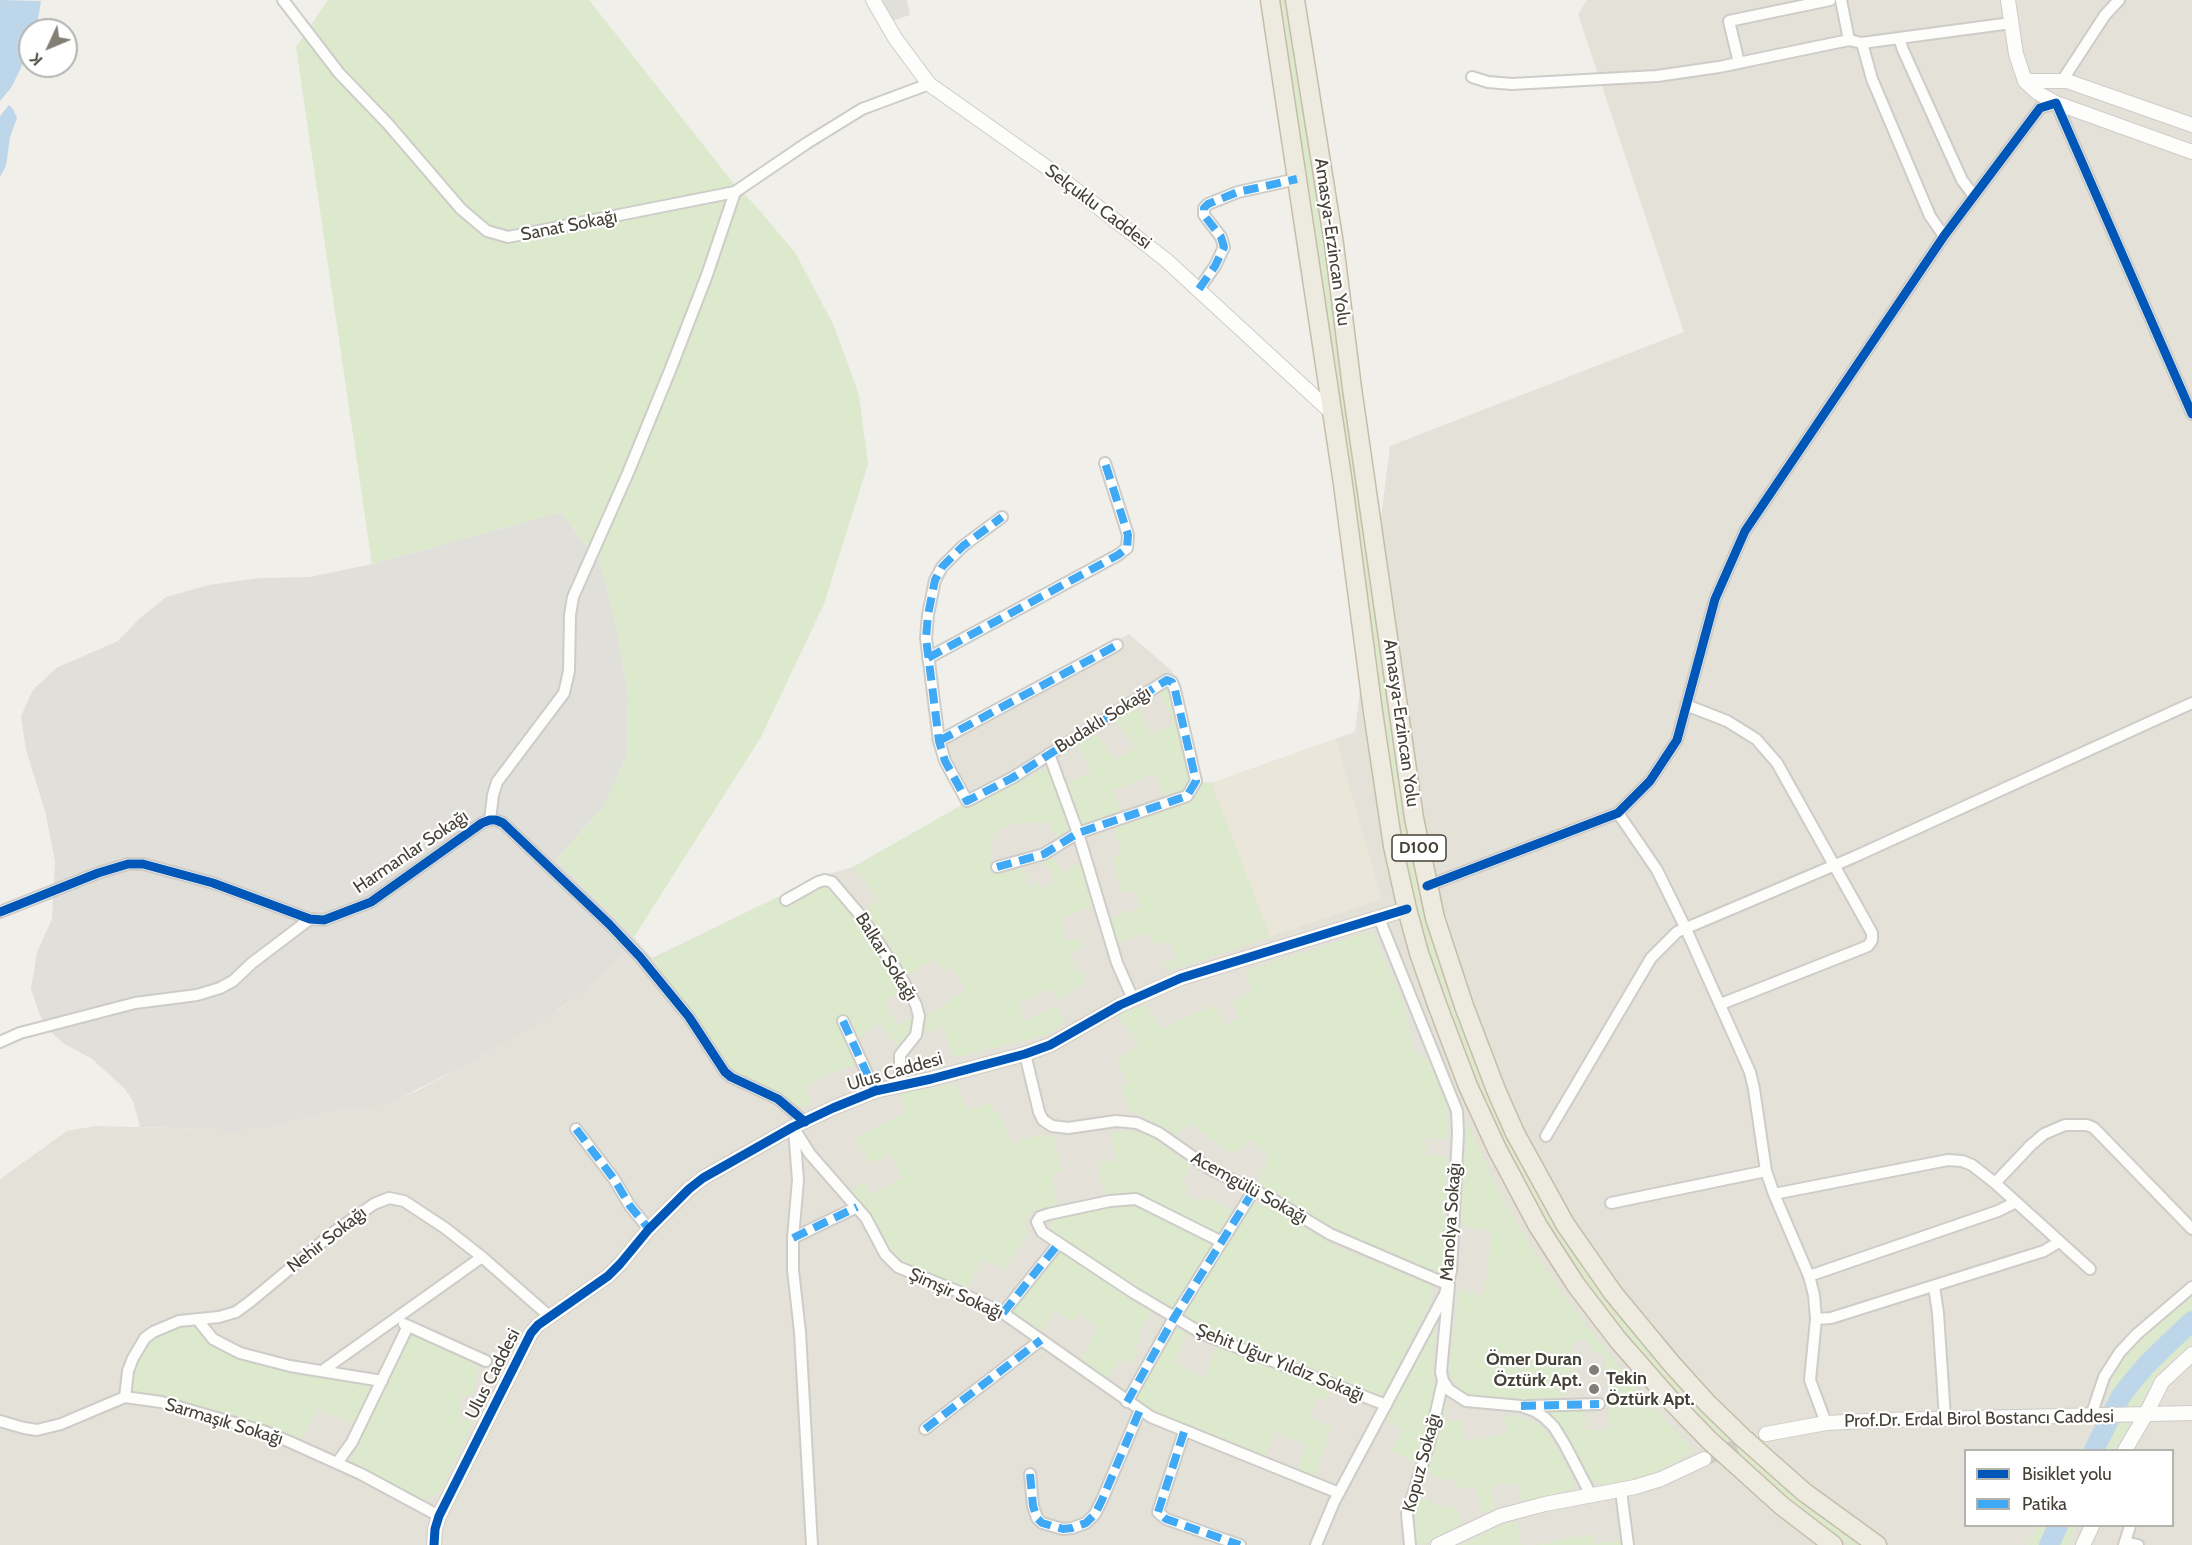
<!DOCTYPE html>
<html>
<head>
<meta charset="utf-8">
<style>
	body { margin:0 }
	#map { position:relative; width:2192px; height:1545px; overflow:hidden; background:#f0efea; font-family:Cabin,sans-serif }
	canvas { display:block }
	.legend { position:absolute; left:1964px; top:1449px; width:210px; height:78px; box-sizing:border-box; background:#fff; border:2px solid #b5b3af; margin:0; padding:8px 10px; list-style:none; font-size:18px; color:#454137 }
	.legend li { display:flex; align-items:center; gap:12px; height:30px }
	.legend b { width:30px; border:2px solid #b5b3af }
	.north { position:absolute; left:18px; top:18px; width:60px; height:60px; box-sizing:border-box; background:#fff; border:2px solid #b5b3af; border-radius:50%; rotate:226deg; font-size:16px; font-weight:700; line-height:24px; text-align:center; color:#454137 }
	.north::after { content:''; display:block; margin:auto; width:21px; height:27px; background:#817e76; clip-path:polygon(50% 0,100% 100%,50% 72%,0 100%) }
</style>
</head>
<body>
<div id="map">
<canvas width="2192" height="1545"></canvas>
<ul class="legend">
<li><b style="height:8px;background:#0057b8"></b>Bisiklet yolu</li>
<li><b style="height:8px;background:#3fa9f5"></b>Patika</li>
</ul>
<div class="north">K</div>
</div>
<script>
const g = document.querySelector('canvas').getContext('2d');
g.lineJoin = 'round';
function fillPath(path, color) { g.fillStyle = color; g.fill(path, 'evenodd'); }
const toPath = rows => new Path2D(rows.map(r => 'M' + r).join(''));
function strokePath(path, color, width, dash) { g.strokeStyle = color; g.lineWidth = width; g.lineCap = dash ? 'butt' : 'round'; g.setLineDash(dash || []); g.stroke(path); }
function drawText(font, color, halo, rows, align = 'center') {
  g.font = font + ' Cabin,sans-serif'; g.lineWidth = 4.5; g.setLineDash([]); g.textBaseline = 'middle'; g.strokeStyle = halo; g.fillStyle = color; for (const [text, x, y, turn = 0] of rows) {
    g.save(); g.translate(x, y); g.rotate((+turn || 0) * Math.PI / 180); g.textAlign = isNaN(turn) ? turn : align; if (halo) g.strokeText(text, 0, 0); g.fillText(text, 0, 0); g.restore();
  }
}
fillPath(toPath([
	[1587,0,2192,0,2192,1296,2142,1338,2117,1364,2112,1377,2107,1404,2100,1423,2081,1450,1966,1450,1966,1526,2037,1526,2027,1545,0,1545,0,1179,67,1131,96,1126,206,1129,232,1132,267,1128,325,1113,368,1109,415,1092,462,1067,562,1008,626,952,634,937,652,958,819,877,853,867,962,805,930,739,1129,634,1171,670,1178,680,1198,756,1202,782,1211,783,1355,732,1390,446,1684,332,1578,14],
	[2192,1344,2192,1545,2069,1545,2077,1526,2172,1526,2172,1450,2113,1450,2126,1431,2153,1380,2162,1369]
]), '#e3e1d8');
fillPath(toPath([
	[881,0,907,0,910,15,892,21],
	[561,512,600,564,616,623,628,694,627,755,605,805,556,860,634,937,626,952,582,992,547,1018,462,1067,392,1102,368,1109,325,1113,267,1128,232,1132,206,1129,140,1127,133,1101,124,1088,91,1058,64,1044,53,1034,41,1018,31,989,37,952,52,919,55,861,45,811,26,750,21,716,33,690,56,668,118,641,139,619,166,597,209,585,260,578,310,577,372,564]
]), '#e1dfda');
fillPath(toPath([
	[1336,739,1382,899,1270,937,1211,783]
]), '#eae7da');
fillPath(toPath([
	[328,0,589,0,734,184,756,206,796,254,834,326,859,395,868,464,824,604,761,737,634,937,556,860,605,805,627,755,628,694,616,623,600,564,561,512,372,564,296,47],
	[1279,0,1286,0,1325,243,1341,378,1358,481,1405,819,1427,925,1470,1047,1490,1097,1517,1154,1563,1238,1596,1285,1675,1383,1722,1432,1788,1492,1858,1545,1849,1545,1819,1523,1794,1505,1731,1449,1655,1369,1589,1287,1562,1248,1507,1150,1489,1111,1444,1001,1418,920,1402,844,1385,732,1354,496,1331,365,1318,248],
	[1171,688,1193,777,1188,788,1165,798,1156,773,1113,790,1121,813,1081,827,1065,784,1092,771,1075,743,1095,732,1115,760,1136,747,1115,720,1137,707,1151,735,1175,723,1160,693],
	[1048,768,1072,829,1056,839,1048,822,1010,824,995,833,990,840,992,863,999,873,1023,868,1028,886,1038,883,1040,888,1055,884,1050,866,1045,866,1042,859,1053,855,1062,872,1083,861,1095,905,1061,918,1066,941,1079,938,1082,949,1070,952,1075,971,1082,971,1084,983,1059,1000,1052,988,1018,1003,1025,1021,1056,1006,1066,1023,1046,1035,953,1058,943,1027,925,1033,923,1018,966,990,951,967,943,972,934,959,905,976,863,912,880,899,853,867,962,805,968,806],
	[1202,782,1211,783,1270,937,1169,971,1163,963,1176,959,1171,941,1154,944,1149,933,1115,943,1108,919,1141,907,1134,891,1121,892,1113,855,1121,853,1113,824,1195,792],
	[819,877,859,920,898,979,897,994,884,1002,898,1026,915,1017,911,1034,899,1048,878,1022,849,1048,857,1065,824,1075,804,1088,813,1104,800,1107,780,1093,734,1072,728,1067,652,959],
	[1368,932,1374,935,1404,1004,1414,1052,1430,1061,1446,1103,1448,1139,1426,1138,1425,1155,1447,1156,1444,1279,1331,1227,1256,1183,1269,1158,1252,1139,1232,1155,1190,1123,1174,1138,1144,1117,1129,1111,1122,1087,1129,1083,1116,1061,1139,1044,1117,1015,1144,1004,1162,1029,1214,1005,1225,1025,1239,1019,1232,1000,1253,993,1244,971],
	[955,1083,967,1111,990,1102,995,1112,998,1112,1013,1144,1037,1134,1054,1136,1061,1171,1051,1174,1058,1205,1030,1213,1024,1224,1029,1232,1004,1269,982,1259,966,1289,903,1265,886,1248,872,1218,851,1191,863,1180,872,1195,902,1178,890,1154,870,1163,855,1138,906,1112,900,1094],
	[1467,1122,1501,1196,1530,1246,1562,1293,1633,1384,1694,1451,1658,1473,1629,1482,1605,1486,1590,1480,1561,1426,1549,1412,1584,1410,1586,1430,1609,1430,1608,1379,1603,1354,1593,1352,1586,1338,1572,1344,1575,1373,1559,1375,1564,1397,1521,1401,1486,1399,1469,1396,1453,1381,1449,1371,1459,1290,1484,1295,1492,1231,1460,1226],
	[1131,1131,1147,1134,1191,1165,1181,1181,1187,1187,1184,1193,1199,1203,1202,1197,1232,1209,1219,1234,1145,1198,1104,1198,1099,1163,1116,1161,1112,1132],
	[1253,1202,1267,1205,1340,1249,1388,1266,1434,1287,1430,1303,1382,1398,1212,1334,1179,1316,1249,1205],
	[1136,1203,1215,1245,1173,1310,1056,1235,1050,1229,1054,1218,1113,1204],
	[1059,1250,1152,1311,1137,1335,1142,1337,1134,1349,1138,1352,1131,1364,1120,1359,1106,1382,1079,1362,1098,1327,1080,1314,1073,1323,1055,1310,1039,1334,1010,1314],
	[2192,1296,2192,1344,2162,1369,2153,1380,2126,1431,2113,1450,2081,1450,2100,1423,2107,1404,2112,1377,2117,1364,2142,1338],
	[1434,1321,1436,1321,1433,1378,1434,1383,1438,1387,1419,1465,1391,1451,1403,1429,1384,1419],
	[188,1324,195,1327,220,1350,239,1357,282,1369,369,1386,372,1390,356,1424,317,1409,301,1440,274,1430,137,1394,130,1384,133,1367,149,1339,162,1330],
	[1173,1325,1188,1334,1174,1362,1204,1379,1217,1346,1332,1386,1327,1400,1317,1397,1309,1417,1332,1427,1314,1478,1297,1471,1306,1444,1274,1432,1265,1457,1215,1439,1159,1415,1133,1399],
	[414,1335,418,1335,468,1360,476,1365,478,1370,473,1396,459,1395,459,1419,474,1421,440,1492,422,1500,350,1462,405,1343],
	[1441,1402,1447,1404,1446,1420,1461,1421,1464,1441,1492,1437,1509,1433,1503,1414,1532,1420,1538,1424,1547,1432,1553,1441,1572,1476,1574,1489,1523,1501,1516,1482,1491,1486,1494,1509,1483,1513,1475,1487,1466,1489,1456,1487,1456,1483,1425,1472],
	[1417,1497,1444,1507,1454,1507,1462,1522,1424,1545,1413,1542,1411,1518],
	[1516,1521,1522,1545,1460,1545,1500,1525],
	[2037,1526,2077,1526,2069,1545,2027,1545],
	[1592,1534,1596,1544,1621,1540,1622,1545,1535,1545]
]), '#dce9cc');
fillPath(toPath([
	[0,0,41,1,37,25,34,30,30,30,30,41,21,68,11,88,0,101],
	[9,105,13,109,17,118,10,137,6,166,0,177,0,116]
]), '#bed6ea');
strokePath(toPath([
	[2094,1450,2121,1396,2131,1383,2149,1362,2192,1321],
	[2049,1545,2058,1526]
]), '#bed6ea', 20);
strokePath(toPath([
	[1704,1459,1766,1434]
]), '#ceccc6', 14, [14, 7]);
const minor = toPath([
	[283,0,339,73,388,124,461,209,487,231,508,237,735,192,807,143,862,109,929,84],
	[1841,0,1849,40],
	[1899,38,1903,50,1962,180,1974,196],
	[1862,43,1872,79,1930,216,1944,236],
	[1739,63,1729,21,1830,0],
	[1472,77,1488,82,1512,84,1657,76,1719,67,1849,40,1862,43,2011,23],
	[2062,81,2105,15,2119,0],
	[1199,289,1215,266,1224,247,1221,237,1204,215,1204,208,1208,204,1238,192,1297,179],
	[928,658,1118,555,1127,548,1128,535,1105,463],
	[1686,705,1727,721,1756,739,1777,763,1872,933,1872,940,1868,946,1721,1004],
	[939,741,1117,645],
	[1049,754,1078,833,1117,963,1133,999],
	[1618,813,1657,870,1686,929,1750,1072,1754,1089,1766,1171,1774,1194,1809,1276,1814,1295,1816,1319,1810,1380,1826,1423],
	[490,820,493,795,497,782,564,693,569,671,570,615,573,597,628,473,671,368,707,275,735,192],
	[997,867,1044,854,1078,833,1187,796,1196,781,1175,690,1172,682,1167,680,1012,778,967,801,945,761,939,741,926,638,928,615,935,580,942,567,963,546,1002,517],
	[1427,886,1618,813,1650,781,1677,740,1715,599,1745,531,1944,236,2040,108,2056,103,2192,414],
	[786,900,818,882,825,880,832,882,861,916,901,977,916,1005,919,1016,916,1035,900,1055,900,1085],
	[0,912,98,873,128,864,143,864,213,883,310,919,324,920,371,902,482,823,490,820,496,820,503,823,609,924,640,957,689,1017,725,1072,731,1077,778,1099,805,1122],
	[843,1021,875,1091],
	[0,1042,20,1033,135,1003,197,995,220,988,233,981,252,963,310,919],
	[1025,1054,1039,1112,1043,1120,1052,1126,1068,1128,1116,1121,1137,1123,1159,1133,1212,1170,1272,1199,1330,1234,1449,1285,1441,1372,1443,1381,1449,1390,1466,1401,1521,1406,1535,1411,1545,1418,1554,1427,1565,1445,1591,1495],
	[793,1127,810,1154,866,1218,885,1254,898,1267,959,1292,1003,1313,1151,1417,1339,1493],
	[576,1129,614,1179,630,1206,649,1229],
	[794,1130,798,1180,793,1238,793,1270,800,1332,812,1545],
	[1546,1136,1651,958,1677,932,1854,857,2192,703],
	[1995,1183,2031,1145,2044,1134,2065,1125,2087,1125,2094,1128,2192,1229],
	[1774,1194,1948,1160,1962,1161,1972,1165,1995,1183,2090,1269],
	[1611,1203,1766,1171],
	[793,1238,857,1207],
	[1220,1241,1136,1199,1110,1201,1049,1214,1040,1217,1037,1222,1042,1232,1134,1293,1203,1334,1386,1405],
	[1809,1276,1998,1211,2016,1202],
	[1934,1286,1938,1313,1945,1418],
	[1003,1313,1059,1243],
	[197,1319,213,1339,240,1353,290,1366,382,1381],
	[1816,1319,1831,1318,2044,1251,2059,1242],
	[404,1324,486,1361],
	[322,1371,482,1257],
	[125,1397,128,1371,133,1358,145,1338,153,1332,179,1321,219,1317,236,1312,251,1301,334,1232,374,1204,389,1198,404,1201,445,1228,482,1257,549,1316],
	[1127,1402,1174,1318,1254,1190],
	[1528,1406,1599,1404],
	[2091,1416,2104,1377,2120,1352,2137,1334,2192,1287],
	[0,1421,24,1428,37,1430,61,1424,125,1397,161,1402,266,1432,290,1442,361,1474,439,1516],
	[925,1429,1041,1340],
	[1184,1432,1158,1512,1166,1519,1240,1545],
	[337,1463,352,1442,408,1326],
	[1030,1474,1033,1506,1037,1518,1042,1523,1063,1529,1072,1528,1086,1523,1095,1514,1102,1500,1140,1410],
	[1621,1491,1628,1545],
	[2125,1542,2138,1545],
	[1316,1545,1334,1502,1445,1294,1451,1271,1458,1133,1457,1111,1379,918],
	[1410,1545,1407,1514,1429,1443,1443,1381],
	[2124,1545,2130,1526]
]);
const tertiary = toPath([
	[873,0,895,38,929,84,1049,169,1166,260,1331,412],
	[2008,0,2016,54,2025,81,2038,93,2056,103,2192,152],
	[2025,81,2067,81,2192,125],
	[1766,1434,1826,1423,1887,1420,2192,1413],
	[2125,1450,2145,1416,2162,1382,2192,1354],
	[434,1545,435,1529,439,1516,531,1333,538,1325,608,1276,620,1264,649,1229,689,1189,703,1178,793,1127,833,1108,875,1091,931,1079,1025,1054,1050,1045,1120,1005,1181,978,1407,909],
	[1438,1545,1500,1516,1545,1504,1635,1487,1661,1479,1704,1459],
	[2083,1545,2092,1526]
]);
const trunk = toPath([
	[1270,0,1343,484,1373,712,1393,846,1407,909,1419,953,1438,1007,1468,1086,1497,1149,1538,1226,1576,1285,1618,1340,1675,1405,1710,1441,1782,1506,1833,1545],
	[1295,0,1334,244,1352,388,1414,818,1435,918,1464,1006,1496,1090,1515,1133,1565,1224,1613,1293,1671,1363,1707,1403,1742,1437,1804,1492,1877,1545]
]);
strokePath(minor, '#ceccc8', 14);
strokePath(tertiary, '#ceccc8', 16);
strokePath(trunk, '#c6bda8', 21);
strokePath(minor, '#fdfdfc', 10);
strokePath(tertiary, '#fdfdfc', 14);
strokePath(trunk, '#edeae0', 18);
strokePath(toPath([
	[1199,289,1215,266,1224,247,1221,237,1204,215,1204,208,1208,204,1238,192,1297,179],
	[928,658,1118,555,1127,548,1128,535,1105,463],
	[939,741,1117,645],
	[997,867,1044,854,1078,833,1187,796,1196,781,1175,690,1172,682,1167,680,1012,778,967,801,945,761,939,741,926,638,928,615,935,580,942,567,963,546,1002,517],
	[843,1021,875,1091],
	[576,1129,614,1179,630,1206,649,1229],
	[793,1238,857,1207],
	[1003,1313,1059,1243],
	[1127,1402,1174,1318,1254,1190],
	[1521,1406,1599,1404],
	[925,1429,1041,1340],
	[1184,1432,1158,1512,1166,1519,1240,1545],
	[1030,1474,1033,1506,1037,1518,1042,1523,1063,1529,1072,1528,1086,1523,1095,1514,1102,1500,1140,1410]
]), '#3fa9f5', 8, [15, 8]);
strokePath(toPath([
	[1427,886,1618,813,1650,781,1677,740,1715,599,1745,531,1944,236,2040,108,2056,103,2192,414],
	[0,912,98,873,128,864,143,864,213,883,310,919,324,920,371,902,482,823,490,820,496,820,503,823,609,924,640,957,689,1017,725,1072,731,1077,778,1099,805,1122],
	[434,1545,435,1529,439,1516,531,1333,538,1325,608,1276,620,1264,649,1229,689,1189,703,1178,793,1127,833,1108,875,1091,931,1079,1025,1054,1050,1045,1120,1005,1181,978,1407,909]
]), '#0057b8', 9);
for (const [x, y, r, color] of [
	[1594,1370,6,"#817e76"],
	[1594,1389,6,"#817e76"]
]) { const dot = new Path2D(); dot.arc(x, y, r, 0, 2 * Math.PI); g.fillStyle = color; g.fill(dot); strokePath(dot, '#fff', 2); }
for (const [x, y, w] of [
	[1419,848,54]
]) { const box = new Path2D(); box.roundRect(x - w / 2, y - 13, w, 26, 4.5); g.fillStyle = '#fff'; g.fill(box); strokePath(box, '#454137', 1.5); }
drawText('bold 16px', '#454137', null, [
	["D100",1419,848]
]);
drawText('18px', '#454137', '#fff', [
	["Selçuklu Caddesi",1098,207,37],
	["Sanat Sokağı",569,226,-11],
	["Amasya-Erzincan Yolu",1332,242,82],
	["Budaklı Sokağı",1103,720,-32],
	["Amasya-Erzincan Yolu",1401,723,82],
	["Harmanlar Sokağı",411,852,-34],
	["Balkar Sokağı",886,957,58],
	["Ulus Caddesi",895,1072,-16],
	["Acemgülü Sokağı",1249,1188,29],
	["Manolya Sokağı",1451,1222,-86],
	["Nehir Sokağı",327,1240,-38],
	["Şimşir Sokağı",956,1294,24],
	["Şehit Uğur Yıldız Sokağı",1280,1363,22],
	["Ulus Caddesi",493,1374,-63],
	["Prof.Dr. Erdal Birol Bostancı Caddesi",1979,1419,-1],
	["Sarmaşık Sokağı",224,1422,17],
	["Kopuz Sokağı",1422,1463,-75]
]);
drawText('bold 18px', '#454137', '#fff', [
	["Ömer Duran",1582,1360],
	["Öztürk Apt.",1582,1381],
	["Tekin",1606,1379,"left"],
	["Öztürk Apt.",1606,1400,"left"]
], 'right');
</script>
</body>
</html>
